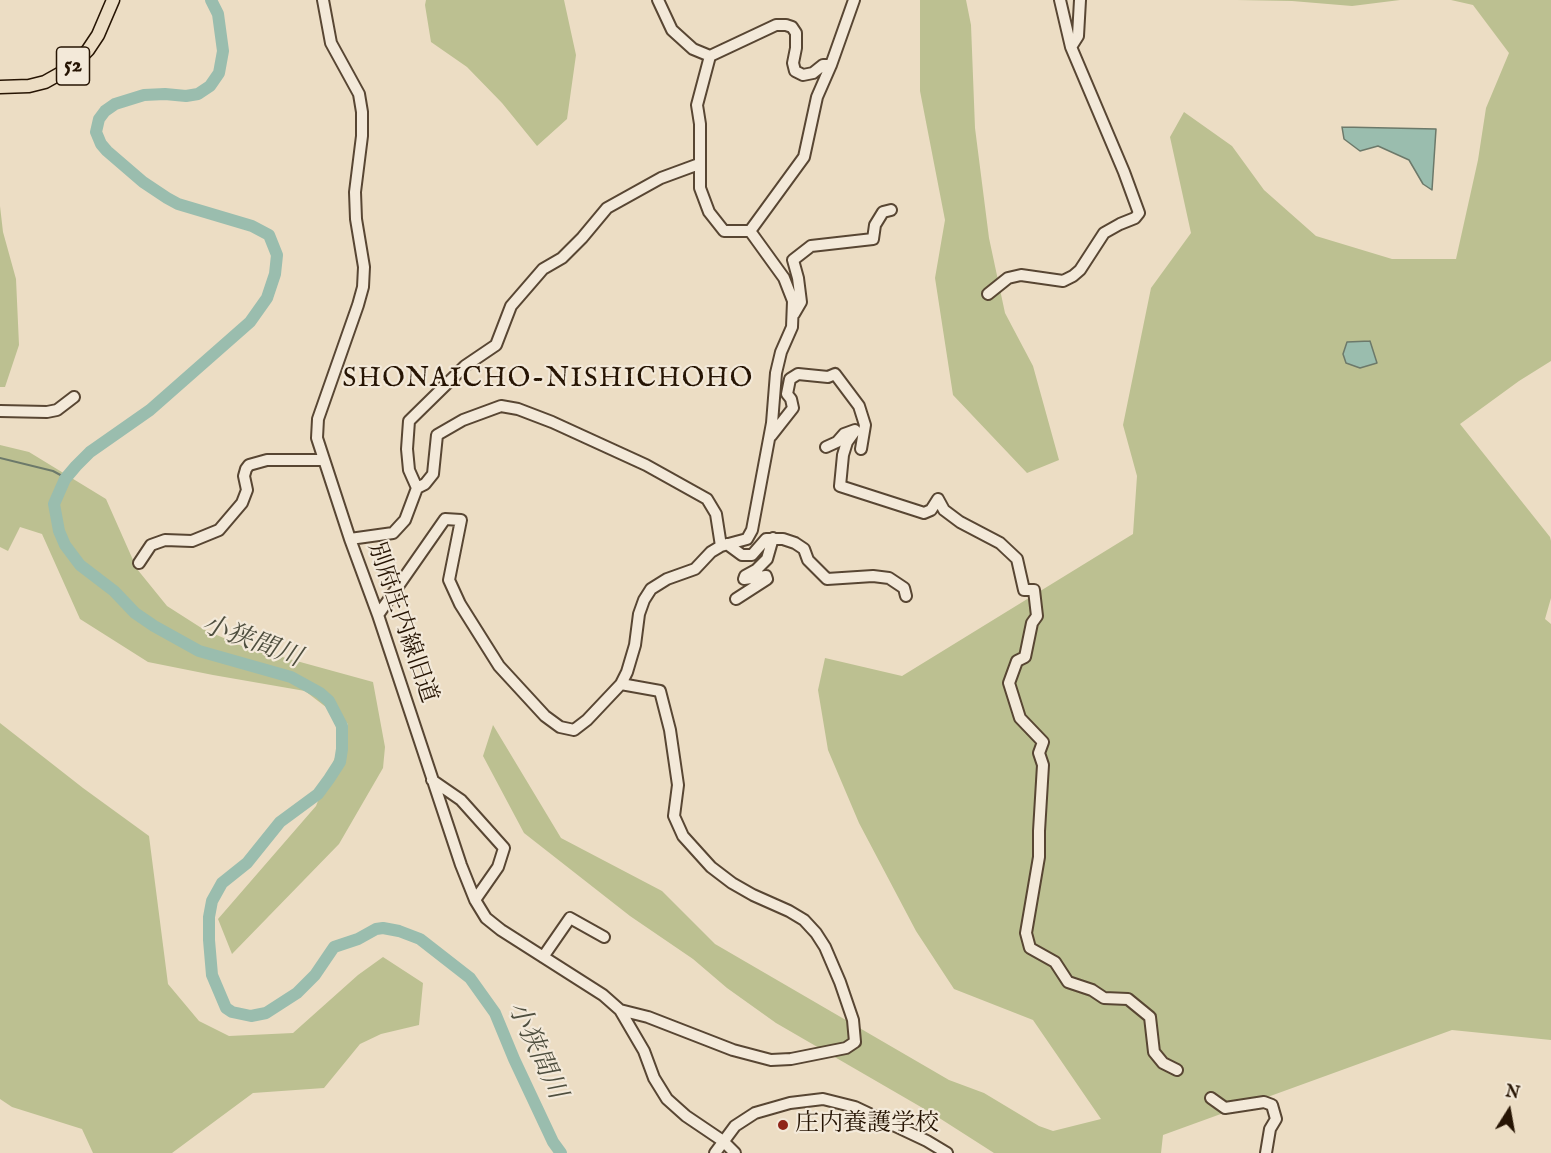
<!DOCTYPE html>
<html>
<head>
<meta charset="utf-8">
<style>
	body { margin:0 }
	#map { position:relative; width:1551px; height:1153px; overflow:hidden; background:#ecddc4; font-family:"IM FELL English",serif }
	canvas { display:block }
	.north { position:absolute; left:1479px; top:1081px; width:60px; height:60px; -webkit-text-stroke:4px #f3e9d9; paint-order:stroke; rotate:11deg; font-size:16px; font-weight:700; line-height:24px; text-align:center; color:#261403 }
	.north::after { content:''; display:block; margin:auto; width:21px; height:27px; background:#261403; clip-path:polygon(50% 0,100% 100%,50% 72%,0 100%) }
</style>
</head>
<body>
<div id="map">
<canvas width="1551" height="1153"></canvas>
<div class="north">N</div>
</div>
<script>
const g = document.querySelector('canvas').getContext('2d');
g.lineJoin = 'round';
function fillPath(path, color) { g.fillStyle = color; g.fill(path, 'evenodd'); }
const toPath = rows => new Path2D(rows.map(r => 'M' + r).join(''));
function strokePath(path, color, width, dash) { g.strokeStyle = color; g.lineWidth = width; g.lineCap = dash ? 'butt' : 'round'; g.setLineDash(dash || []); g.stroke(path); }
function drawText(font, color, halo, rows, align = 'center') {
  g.font = font + ' "IM FELL English","Noto Serif JP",serif'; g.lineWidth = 4.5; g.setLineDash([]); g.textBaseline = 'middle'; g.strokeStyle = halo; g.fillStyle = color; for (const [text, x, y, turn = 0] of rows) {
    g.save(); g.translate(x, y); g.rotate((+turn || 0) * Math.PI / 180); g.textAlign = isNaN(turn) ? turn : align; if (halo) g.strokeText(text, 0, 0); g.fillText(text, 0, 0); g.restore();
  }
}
fillPath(toPath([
	[426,0,564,0,576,55,567,119,537,146,502,103,467,67,431,42,425,5],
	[920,0,966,0,971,25,975,128,989,238,1005,313,1033,366,1059,460,1027,473,953,395,935,278,945,220,920,91],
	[1237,0,1400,0,1352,6,1292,1],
	[1451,0,1551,0,1551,361,1519,381,1460,424,1550,537,1551,541,1551,598,1545,619,1551,624,1551,1040,1452,1030,1163,1135,1161,1153,994,1153,933,1114,776,1023,727,988,693,959,630,916,524,833,483,756,493,725,561,838,662,891,715,944,949,1080,984,1093,1039,1126,1053,1131,1101,1119,1033,1020,954,989,916,931,859,823,828,750,818,690,825,658,902,676,1133,534,1137,476,1123,425,1151,288,1191,233,1170,137,1184,112,1232,146,1264,190,1316,236,1392,259,1456,259,1478,160,1486,108,1509,53,1473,5],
	[0,206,3,232,16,279,19,345,5,387,0,387],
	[0,445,29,452,106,499,137,569,167,606,203,629,242,646,373,682,385,747,383,768,339,844,232,954,218,919,316,806,348,724,305,691,213,675,148,662,80,619,42,534,20,527,8,551,0,547],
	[0,723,83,788,149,836,168,984,199,1021,229,1036,293,1033,358,975,383,957,423,983,419,1025,381,1034,360,1044,324,1088,253,1093,172,1153,93,1153,82,1129,12,1107,0,1099]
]), '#bcc091');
const water = toPath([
	[1342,127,1436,129,1432,190,1423,184,1409,160,1378,146,1360,151,1344,139,1342,127],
	[1370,341,1377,363,1360,368,1346,363,1343,354,1347,342,1370,341]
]);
fillPath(water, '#9abdae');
strokePath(water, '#6c796a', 1.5);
strokePath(toPath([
	[0,458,53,471,66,478]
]), '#6c796a', 2);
strokePath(toPath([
	[211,0,218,14,223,51,219,73,210,86,198,94,186,96,165,94,144,95,115,104,105,111,99,119,96,132,101,144,107,151,143,182,167,198,178,204,252,226,269,235,277,255,275,274,267,298,250,322,150,410,90,452,76,466,65,479,54,504,59,531,65,545,80,565,114,591,135,613,154,626,199,651,291,677,320,693,329,701,342,726,342,749,340,762,329,779,318,794,280,822,247,863,222,883,212,901,209,917,209,940,212,975,226,1008,232,1012,251,1016,266,1013,297,993,315,975,334,947,358,939,376,929,383,928,399,931,420,939,470,978,495,1013,514,1059,553,1142,561,1153]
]), '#9abdae', 12);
const minor = toPath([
	[323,0,331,43,359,94,362,112,362,136,355,192,356,219,364,267,363,287,358,305,318,419,317,438,350,539,378,615,461,865,475,900,486,918,501,930,603,995,620,1010,644,1051,654,1078,667,1099,686,1116,723,1141,735,1153],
	[658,0,672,30,693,49,710,56,776,25,786,25,792,27,796,33,796,48,793,63,795,71,803,75,813,73,823,65,831,65],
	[1071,47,1078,36,1080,0],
	[710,56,697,105,700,124,700,188,709,212,724,231,750,231],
	[750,231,804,157,817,97,831,65,854,0],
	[988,294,1008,278,1021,275,1063,281,1073,276,1080,270,1104,233,1120,224,1135,218,1139,213,1124,172,1071,47,1060,0],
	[794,314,801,302,798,278,793,260,811,246,873,239,875,225,883,212,891,210],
	[0,411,47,412,57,410,74,397],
	[855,431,847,442,843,455,840,486,924,513,931,510,938,499,944,510,960,522,1000,543,1017,559,1024,590,1034,590,1037,616,1032,623,1025,657,1017,661,1009,683,1020,718,1043,742,1039,753,1043,765,1039,831,1039,857,1026,933,1030,948,1055,962,1068,982,1092,990,1104,998,1128,999,1150,1017,1154,1052,1163,1063,1177,1070],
	[771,436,793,408,791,399,787,394,790,379,798,374,828,377,835,374,859,406,865,425,861,449],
	[826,447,837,442,844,434,855,430],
	[417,488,409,470,407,449,409,421,465,366,496,345,511,306,543,269,562,258,582,238,607,208,661,178,699,164],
	[350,539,393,533,405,520,417,488,425,484,433,474,437,435,463,420,501,406,518,409,552,422,646,465,707,499,716,514,721,546],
	[727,544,742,555,752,555,766,539,783,539,795,543,804,549,808,560,827,579,873,576,889,578,904,588,906,596],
	[139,563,151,545,165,540,192,541,219,530,242,503,247,490,244,476,246,469,249,465,267,460,324,460],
	[736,599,767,579,766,576,744,579,745,576,756,570,767,559,773,538],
	[378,615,445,519,461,520,449,580,460,604,499,666,545,716,560,727,574,730,587,720,621,684,627,672,635,645,639,614,644,600,651,589,667,579,695,569,711,552,721,546,747,539,752,530,772,423,776,373,781,352,792,327,793,301,784,278,750,231],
	[432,780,461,800,504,848,498,867,475,900],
	[543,957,570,918,604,937],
	[620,1010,648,1017,733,1050,771,1060,791,1059,846,1048,855,1042,853,1020,840,982,825,947,816,933,804,920,789,911,753,895,732,883,711,867,683,836,674,816,678,785,670,730,660,691,621,684],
	[1211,1098,1225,1108,1264,1102,1272,1105,1276,1119,1270,1129,1266,1153],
	[715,1153,735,1126,755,1113,790,1103,823,1099,855,1107,927,1141,947,1153]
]);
const major = toPath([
	[0,87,29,86,45,82,70,68,88,50,98,35,113,0]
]);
strokePath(minor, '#584633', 14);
strokePath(major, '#261403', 15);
strokePath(minor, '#f3e9d9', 10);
strokePath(major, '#ecddc4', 12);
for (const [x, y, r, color] of [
	[783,1125,6,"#8f2418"]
]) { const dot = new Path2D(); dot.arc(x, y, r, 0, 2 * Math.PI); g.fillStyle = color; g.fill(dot); strokePath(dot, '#f3e9d9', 2); }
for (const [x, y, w] of [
	[73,66,33]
]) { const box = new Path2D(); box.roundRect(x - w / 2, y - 19, w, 38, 4.5); g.fillStyle = '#f3e9d9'; g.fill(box); strokePath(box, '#261403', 1.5); }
drawText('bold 22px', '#261403', null, [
	["52",73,66]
]);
drawText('24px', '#261403', '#f3e9d9', [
	["別府庄内線旧道",401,623,71]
]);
drawText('24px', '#261403', '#f3e9d9', [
	["庄内養護学校",795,1125]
], 'left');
drawText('italic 26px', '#4f4f3f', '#f3e9d9', [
	["小狭間川",251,643,20],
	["小狭間川",535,1051,65]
]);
g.letterSpacing = '1.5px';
drawText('27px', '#261403', '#f3e9d9', [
	["SHONAICHO-NISHICHOHO",548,380]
]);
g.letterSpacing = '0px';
</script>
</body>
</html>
